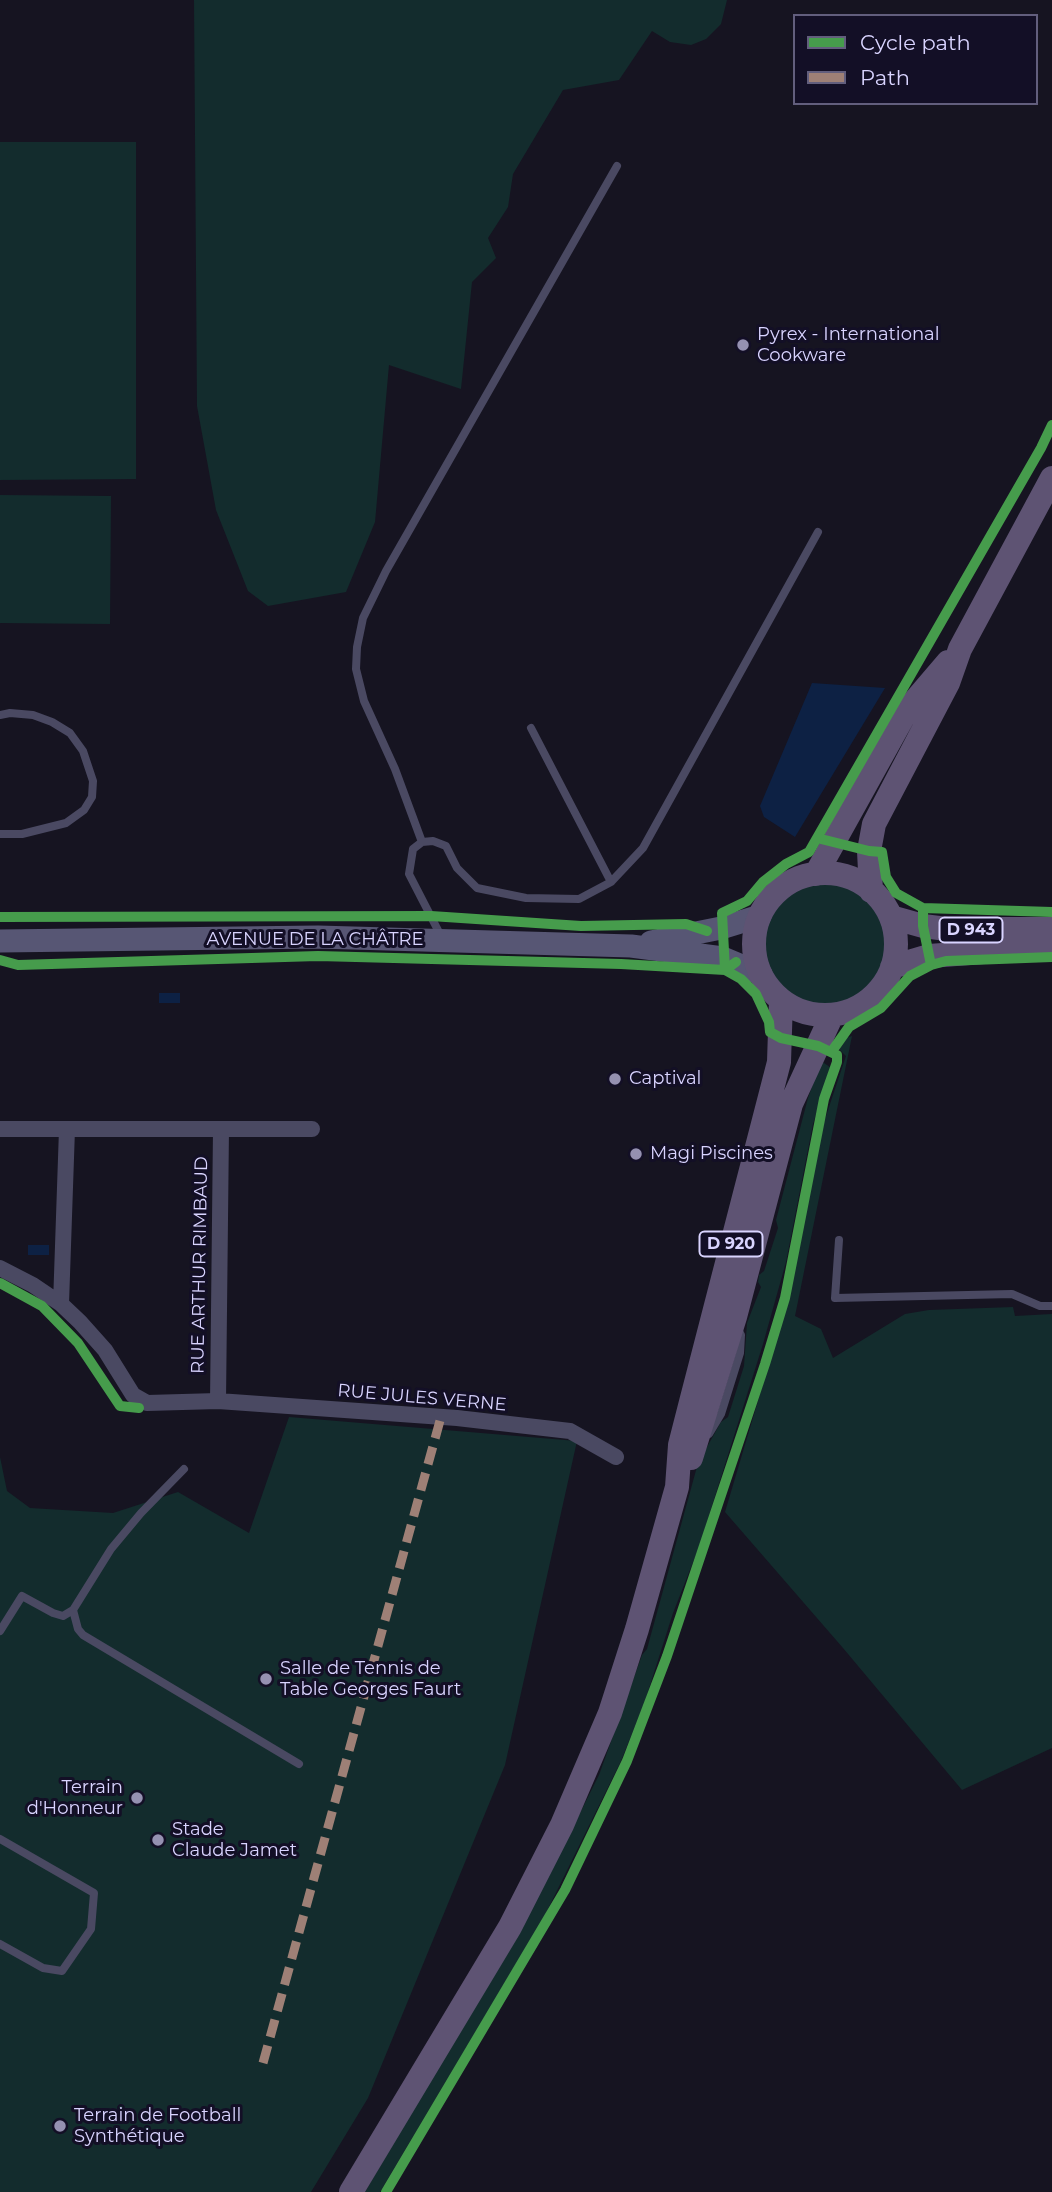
<!DOCTYPE html>
<html>
<head>
<meta charset="utf-8">
<style>
	body { margin:0 }
	#map { position:relative; width:1052px; height:2192px; overflow:hidden; background:#161421; font-family:Montserrat,sans-serif }
	canvas { display:block }
	.legend { position:absolute; left:793px; top:14px; width:245px; height:91px; box-sizing:border-box; background:#130f26; border:2px solid #625e7d; margin:0; padding:9px 12px; list-style:none; font-size:21px; color:#d9d4ff }
	.legend li { display:flex; align-items:center; gap:14px; height:35px }
	.legend b { width:35px; border:2px solid #625e7d }
</style>
</head>
<body>
<div id="map">
<canvas width="1052" height="2192"></canvas>
<ul class="legend">
<li><b style="height:9px;background:#469c4c"></b>Cycle path</li>
<li><b style="height:9px;background:#9e8076"></b>Path</li>
</ul>
</div>
<script>
const g = document.querySelector('canvas').getContext('2d');
g.lineJoin = 'round';
function fillPath(path, color) { g.fillStyle = color; g.fill(path, 'evenodd'); }
const toPath = rows => new Path2D(rows.map(r => 'M' + r).join(''));
function strokePath(path, color, width, dash) { g.strokeStyle = color; g.lineWidth = width; g.lineCap = dash ? 'butt' : 'round'; g.setLineDash(dash || []); g.stroke(path); }
function drawText(font, color, halo, rows, align = 'center') {
  g.font = font + ' Montserrat,sans-serif'; g.lineWidth = 6; g.setLineDash([]); g.textBaseline = 'middle'; g.strokeStyle = halo; g.fillStyle = color; for (const [text, x, y, turn = 0] of rows) {
    g.save(); g.translate(x, y); g.rotate((+turn || 0) * Math.PI / 180); g.textAlign = isNaN(turn) ? turn : align; if (halo) g.strokeText(text, 0, 0); g.fillText(text, 0, 0); g.restore();
  }
}
fillPath(toPath([
	[194,0,727,0,721,24,706,39,691,45,670,42,652,31,619,80,563,90,513,174,508,207,488,238,496,258,472,282,461,389,389,365,375,522,346,592,268,606,248,591,216,510,197,406],
	[0,142,136,142,136,479,0,480],
	[0,495,111,496,110,624,0,623],
	'754 944a71 71 0 1 1 142 0a71 71 0 1 1-142 0Z',
	[852,1036,795,1316,821,1329,833,1358,905,1314,929,1310,1013,1307,1015,1316,1052,1314,1052,1748,962,1790,843,1648,725,1512,785,1310,824,1122,846,1056,837,1047,843,1039],
	[821,1061,830,1067,813,1124,786,1262,763,1344,699,1547,673,1613,645,1701,621,1761,544,1917,380,2192,365,2192,542,1889,599,1775,642,1655,647,1649,698,1463,721,1422,728,1417,744,1366,747,1323,761,1287,758,1282,759,1275,764,1271,778,1228,776,1220,808,1098],
	[289,1417,577,1441,505,1765,368,2098,311,2192,0,2192,0,1457,7,1491,30,1508,113,1513,178,1492,249,1533]
]), '#132c2d');
fillPath(toPath([
	[812,683,885,688,795,837,764,817,760,806],
	[159,993,180,993,180,1003,159,1003],
	[28,1245,49,1245,49,1255,28,1255]
]), '#0d2144');
strokePath(toPath([
	[0,715,10,713,33,715,52,722,70,733,83,751,93,781,92,797,84,810,66,823,22,834,0,834],
	[531,728,611,882],
	[422,842,395,769,364,701,356,669,357,647,363,618,386,571,617,166],
	[442,938,409,874,413,849,422,842,433,841,446,846,457,868,477,888,526,898,579,899,611,882,643,848,818,532],
	[839,1240,835,1298,1012,1294,1040,1306,1052,1306],
	[709,1434,721,1414,740,1353,741,1335,739,1331],
	[73,1610,78,1629,83,1635,299,1764],
	[0,1631,22,1596,53,1613,63,1616,73,1610,111,1549,141,1513,184,1469],
	[0,1839,94,1893,91,1929,62,1971,43,1968,0,1944]
]), '#4a4962', 8);
strokePath(toPath([
	[0,1129,312,1129],
	[0,1268,33,1285,61,1304,80,1322,105,1350,133,1395,147,1403,218,1401,457,1418,570,1431,616,1457],
	[61,1304,67,1129],
	[218,1401,221,1129]
]), '#4a4962', 16);
strokePath(toPath([
	[0,941,318,937,631,946,723,958,761,974],
	[651,942,721,928,760,916]
]), '#575674', 23);
strokePath(toPath([
	'754 944a71 71 0 1 1 142 0a71 71 0 1 1-142 0Z',
	[816,874,907,710,948,662],
	[871,891,869,851,874,824,948,683,960,649,1052,478],
	[891,917,923,926,947,929,1052,929],
	[892,967,929,956,1052,947],
	[691,1458,735,1317,791,1104,832,1015],
	[351,2192,510,1927,562,1825,610,1713,637,1629,677,1487,680,1445,691,1402,779,1062,781,1000]
]), '#5e5373', 24);
strokePath(toPath([
	[263,2063,441,1417]
]), '#9e8076', 9, [18, 9]);
strokePath(toPath([
	[817,838,1041,448,1052,425],
	[923,908,1052,912],
	[0,917,431,916,581,926,686,924,707,931],
	[0,960,18,965,318,956,621,964,725,970,736,962],
	[931,965,946,961,1052,957],
	[0,1283,42,1306,78,1343,120,1406,139,1408],
	[386,2192,565,1890,627,1761,667,1656,765,1364,785,1298,824,1099,837,1062,837,1055,818,1046,781,1038,770,1032,769,1022,756,994,741,979,725,970,722,913,747,901,763,882,786,864,809,852,817,838,869,851,882,852,886,877,896,893,923,908,923,926,931,965,910,976,881,1008,849,1027,832,1051]
]), '#469c4c', 10);
for (const [x, y, r, color] of [
	[743,345,7,"#9591b1"],
	[615,1079,7,"#9591b1"],
	[636,1154,7,"#9591b1"],
	[266,1679,7,"#9591b1"],
	[137,1798,7,"#9591b1"],
	[158,1840,7,"#9591b1"],
	[60,2126,7,"#9591b1"]
]) { const dot = new Path2D(); dot.arc(x, y, r, 0, 2 * Math.PI); g.fillStyle = color; g.fill(dot); strokePath(dot, '#130f26', 2.5); }
for (const [x, y, w] of [
	[971,930,63],
	[731,1244,63]
]) { const box = new Path2D(); box.roundRect(x - w / 2, y - 12.5, w, 25, 5); g.fillStyle = '#130f26'; g.fill(box); strokePath(box, '#d9d4ff', 2); }
drawText('bold 16px', '#d9d4ff', null, [
	["D 943",971,930],
	["D 920",731,1244]
]);
drawText('18px', '#d9d4ff', '#130f26', [
	["Pyrex - International",757,335],
	["Cookware",757,356],
	["Captival",629,1079],
	["Magi Piscines",650,1154],
	["Salle de Tennis de",280,1669],
	["Table Georges Faurt",280,1690],
	["Terrain",123,1788,"right"],
	["d'Honneur",123,1809,"right"],
	["Stade",172,1830],
	["Claude Jamet",172,1851],
	["Terrain de Football",74,2116],
	["Synthétique",74,2137]
], 'left');
drawText('18px', '#d9d4ff', '#130f26', [
	["AVENUE DE LA CHÂTRE",315,940],
	["RUE ARTHUR RIMBAUD",200,1265,-89],
	["RUE JULES VERNE",422,1398,5]
]);
</script>
</body>
</html>
